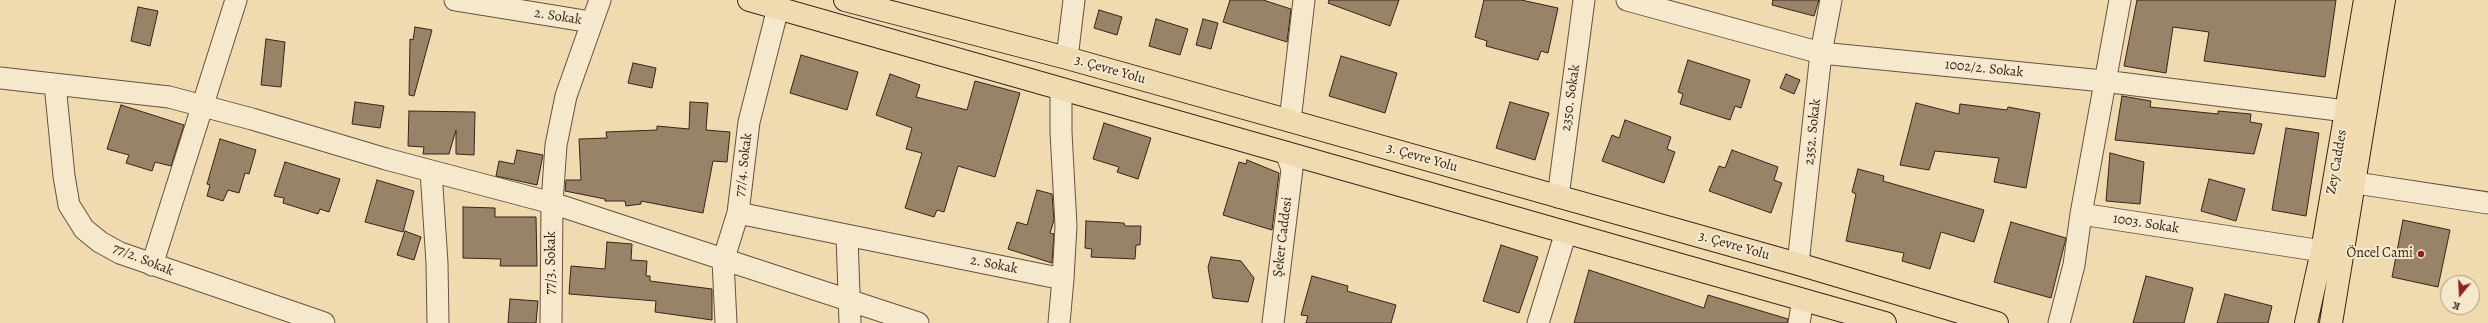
<!DOCTYPE html>
<html>
<head>
<meta charset="utf-8">
<style>
	body { margin:0 }
	#map { position:relative; width:2488px; height:323px; overflow:hidden; background:#f0dbb1; font-family:Alegreya,serif }
	canvas { display:block }
	.north { position:absolute; left:2440px; top:275px; width:40px; height:40px; box-sizing:border-box; background:#f5e8cc; border:1px solid #a99985; border-radius:50%; rotate:198deg; font-size:11px; font-weight:700; line-height:16px; text-align:center; color:#38231b }
	.north::after { content:''; display:block; margin:auto; width:14px; height:18px; background:#8f2418; clip-path:polygon(50% 0,100% 100%,50% 72%,0 100%) }
</style>
</head>
<body>
<div id="map">
<canvas width="2488" height="323"></canvas>
<div class="north">K</div>
</div>
<script>
const g = document.querySelector('canvas').getContext('2d');
g.lineJoin = 'round';
function fillPath(path, color) { g.fillStyle = color; g.fill(path, 'evenodd'); }
const toPath = rows => new Path2D(rows.map(r => 'M' + r).join(''));
function strokePath(path, color, width, dash) { g.strokeStyle = color; g.lineWidth = width; g.lineCap = dash ? 'butt' : 'round'; g.setLineDash(dash || []); g.stroke(path); }
function drawText(font, color, halo, rows, align = 'center') {
  g.font = font + ' Alegreya,serif'; g.lineWidth = 4; g.setLineDash([]); g.textBaseline = 'middle'; g.strokeStyle = halo; g.fillStyle = color; for (const [text, x, y, turn = 0] of rows) {
    g.save(); g.translate(x, y); g.rotate((+turn || 0) * Math.PI / 180); g.textAlign = isNaN(turn) ? turn : align; if (halo) g.strokeText(text, 0, 0); g.fillText(text, 0, 0); g.restore();
  }
}
const building = toPath([
	[1230,0,1263,0,1291,9,1287,42,1223,22,1230,0],
	[1329,0,1399,0,1390,26,1328,3,1329,0],
	[1484,0,1521,0,1558,8,1548,53,1541,51,1538,60,1486,46,1487,41,1475,37,1484,0],
	[1773,0,1819,0,1814,16,1772,5,1773,0],
	[2137,0,2336,0,2325,77,2204,61,2209,32,2173,27,2166,73,2124,66,2137,0],
	[138,7,158,11,150,46,131,41,138,7],
	[1099,10,1122,17,1117,35,1094,28,1099,10],
	[1156,19,1188,29,1180,55,1149,46,1156,19],
	[1203,19,1218,23,1211,49,1196,45,1203,19],
	[415,27,432,30,414,96,409,95,410,39,413,40,415,27],
	[266,39,285,42,281,87,261,85,266,39],
	[801,55,858,72,847,110,790,93,801,55],
	[1341,56,1397,73,1385,113,1329,96,1341,56],
	[1688,60,1750,80,1741,108,1735,106,1730,120,1680,104,1683,94,1678,92,1688,60],
	[633,63,656,68,652,88,628,83,633,63],
	[890,74,920,85,916,97,967,110,975,81,1020,93,995,177,958,166,944,212,937,210,934,217,905,208,922,153,906,149,912,128,876,115,890,74],
	[1786,74,1800,80,1794,94,1780,88,1786,74],
	[2122,96,2151,101,2150,107,2218,114,2218,111,2251,114,2250,122,2262,124,2254,154,2115,140,2122,96],
	[355,102,384,106,380,128,352,124,355,102],
	[690,102,708,103,706,130,730,132,727,162,713,161,703,213,641,201,641,204,626,206,625,201,605,201,605,199,565,191,566,180,581,180,579,139,607,138,606,132,657,130,657,126,689,129,690,102],
	[1510,102,1549,113,1535,160,1496,148,1510,102],
	[1916,103,1959,114,1960,104,2007,110,2008,107,2040,113,2026,188,1994,182,1999,158,1935,151,1929,170,1900,165,1916,103],
	[121,105,184,125,171,166,155,162,152,171,126,163,129,155,107,149,121,105],
	[409,111,475,112,474,155,456,154,456,130,449,154,423,154,424,147,408,146,409,111],
	[1625,120,1671,137,1667,149,1675,152,1664,183,1602,161,1612,135,1619,138,1625,120],
	[1104,123,1151,138,1138,179,1117,172,1119,167,1093,159,1104,123],
	[2286,128,2319,133,2306,216,2272,210,2286,128],
	[220,139,256,150,249,174,245,173,239,193,228,190,223,201,207,196,210,185,207,184,220,139],
	[517,150,543,155,537,185,496,176,499,161,514,164,517,150],
	[1732,150,1778,167,1774,180,1782,183,1771,213,1709,191,1719,166,1725,168,1732,150],
	[2110,153,2144,162,2140,204,2106,201,2110,153],
	[1247,160,1279,173,1272,230,1223,215,1239,162,1246,164,1247,160],
	[285,162,340,179,329,212,320,209,318,214,283,203,284,198,274,196,285,162],
	[1858,169,1884,176,1883,181,1984,210,1974,242,1941,232,1930,269,1902,261,1904,253,1846,241,1856,194,1852,192,1858,169],
	[2209,179,2245,189,2236,221,2201,211,2209,179],
	[377,180,414,191,403,232,365,222,377,180],
	[1037,190,1052,194,1054,220,1050,233,1054,234,1052,263,1008,249,1017,222,1027,225,1037,190],
	[463,207,495,208,495,217,536,217,537,266,500,266,501,259,463,258,463,207],
	[2403,220,2450,230,2438,287,2392,277,2403,220],
	[1086,221,1124,223,1125,226,1141,226,1140,245,1136,245,1135,259,1091,257,1092,249,1085,248,1086,221],
	[2011,222,2066,238,2051,298,1994,282,2011,222],
	[405,231,421,237,414,260,397,255,405,231],
	[607,242,632,244,631,260,647,261,646,276,650,276,650,281,712,289,712,320,655,312,656,301,569,294,571,266,605,269,607,242],
	[1501,245,1538,257,1519,313,1483,301,1501,245],
	[1211,257,1241,261,1254,278,1248,302,1213,298,1208,267,1211,257],
	[1589,270,1704,308,1708,295,1788,319,1787,323,1574,323,1589,270],
	[1312,276,1348,286,1347,291,1396,305,1391,323,1306,323,1308,316,1301,315,1312,276],
	[2146,276,2193,288,2184,323,2133,323,2146,276],
	[2225,294,2272,306,2268,323,2217,323,2225,294],
	[510,299,538,301,536,323,508,323,510,299]
]);
fillPath(building, '#988369');
strokePath(building, '#38231b', 1);
const minor = toPath([
	[455,0,591,22],
	[1627,0,1821,53,2103,81,2346,111],
	[1067,58,1074,0],
	[0,78,169,97,252,119,386,159,552,203,918,323],
	[55,84,64,176,69,205,84,229,100,242,120,253,324,323],
	[1290,121,1304,0],
	[431,171,437,263,438,323],
	[2356,183,2488,203],
	[1558,197,1584,0],
	[738,213,1063,279,1066,226,1061,132,1061,89],
	[2081,214,2120,0],
	[847,236,850,323],
	[1798,264,1821,53,1831,0],
	[152,265,236,0],
	[551,323,552,203,556,145,566,96,600,0],
	[726,323,723,261,738,213,749,122,778,8],
	[1059,323,1063,279],
	[1273,323,1292,169,1286,153],
	[1538,323,1566,232],
	[1799,323,1803,300],
	[2059,323,2074,265,2081,214,2322,251]
]);
const major = toPath([
	[749,0,1885,323],
	[845,0,1067,58,1798,264,1997,323],
	[2306,323,2322,251,2365,0],
	[2331,323,2384,0]
]);
strokePath(minor, '#665140', 23);
strokePath(major, '#38231b', 24);
strokePath(minor, '#f5e8cc', 21);
strokePath(major, '#f0dbb1', 22);
for (const [x, y, r, color] of [
	[2421,254,4,"#8f2418"]
]) { const dot = new Path2D(); dot.arc(x, y, r, 0, 2 * Math.PI); g.fillStyle = color; g.fill(dot); strokePath(dot, '#f5e8cc', 1.5); }
drawText('14px', '#38231b', '#f5e8cc', [
	["2. Sokak",558,17,9],
	["1002/2. Sokak",1984,69,6],
	["3. Çevre Yolu",1110,70,16],
	["2350. Sokak",1571,98,-82],
	["2352. Sokak",1813,132,-84],
	["3. Çevre Yolu",1422,158,16],
	["Zey Caddes",2337,162,-80],
	["77/4. Sokak",744,165,-83],
	["1003. Sokak",2146,224,9],
	["Şeker Caddesi",1283,237,-83],
	["3. Çevre Yolu",1734,246,16],
	["77/2. Sokak",143,260,22],
	["77/3. Sokak",552,263,-90],
	["2. Sokak",994,265,11]
]);
drawText('14px', '#38231b', '#f5e8cc', [
	["Öncel Cami",2413,254]
], 'right');
</script>
</body>
</html>
